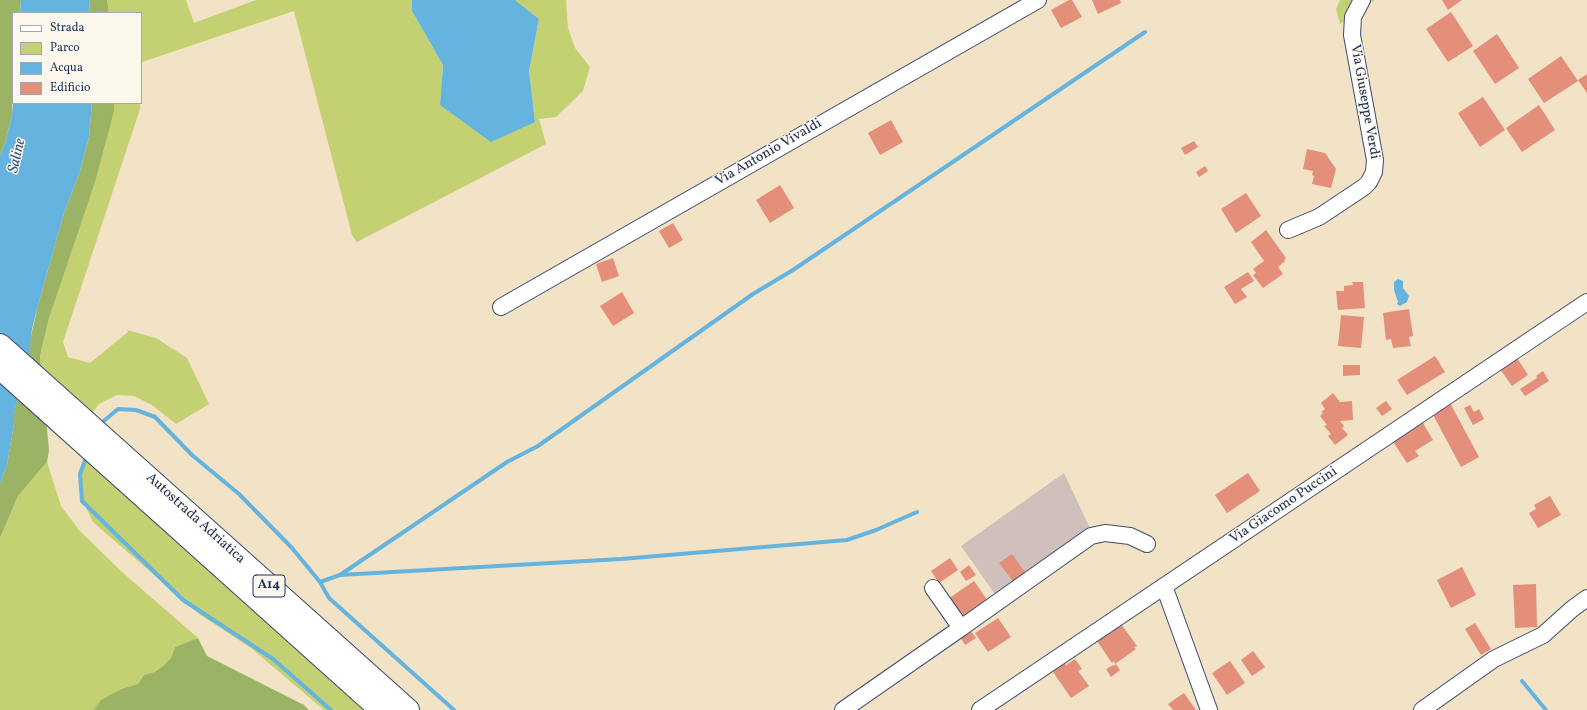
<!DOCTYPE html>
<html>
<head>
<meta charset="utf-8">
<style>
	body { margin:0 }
	#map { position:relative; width:1587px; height:710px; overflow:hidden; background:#f2e2c6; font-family:Vollkorn,serif }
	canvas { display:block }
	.legend { position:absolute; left:12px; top:12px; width:130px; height:92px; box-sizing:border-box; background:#fbf7ec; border:1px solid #a1a7b3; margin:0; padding:5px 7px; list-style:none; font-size:12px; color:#1b2f5e }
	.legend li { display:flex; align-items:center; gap:8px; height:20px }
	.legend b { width:20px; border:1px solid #a1a7b3 }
</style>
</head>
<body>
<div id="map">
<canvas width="1587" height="710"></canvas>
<ul class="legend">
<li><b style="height:5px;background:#fff"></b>Strada</li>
<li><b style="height:11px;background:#c4d173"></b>Parco</li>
<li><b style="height:11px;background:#65b4df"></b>Acqua</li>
<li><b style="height:11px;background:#e48f7a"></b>Edificio</li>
</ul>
</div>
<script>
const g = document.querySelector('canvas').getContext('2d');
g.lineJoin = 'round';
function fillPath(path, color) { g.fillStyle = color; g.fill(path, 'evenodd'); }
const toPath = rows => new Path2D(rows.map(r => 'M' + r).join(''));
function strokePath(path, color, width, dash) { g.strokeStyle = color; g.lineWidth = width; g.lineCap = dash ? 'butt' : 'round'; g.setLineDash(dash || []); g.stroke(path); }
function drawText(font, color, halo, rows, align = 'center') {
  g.font = font + ' Vollkorn,serif'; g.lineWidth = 3; g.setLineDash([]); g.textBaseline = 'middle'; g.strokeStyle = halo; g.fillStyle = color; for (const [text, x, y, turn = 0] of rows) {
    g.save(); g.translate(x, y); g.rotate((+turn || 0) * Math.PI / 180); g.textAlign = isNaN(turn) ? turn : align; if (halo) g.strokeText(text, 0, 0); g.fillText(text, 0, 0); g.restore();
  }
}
fillPath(toPath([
	[1064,473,1095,539,1004,607,961,546]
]), '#d0c0bc');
fillPath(toPath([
	[107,0,186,0,194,23,256,0,412,0,412,11,443,65,440,105,535,122,529,71,539,19,515,0,566,0,568,28,575,48,590,67,583,91,556,117,539,119,546,144,357,242,352,235,294,11,142,62,141,88,141,13,109,13],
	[1340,0,1375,0,1340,24,1336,9],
	[114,103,140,103,140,109,63,342,68,357,90,363,128,332,127,330,156,338,187,358,209,404,176,424,152,405,134,396,117,395,99,404,90,416,42,375,40,356,49,318,114,111],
	[87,459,367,710,324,710,251,648,199,614,93,522,83,501,81,474],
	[47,462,61,506,79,530,122,572,198,638,175,647,171,658,163,666,153,672,144,675,138,684,121,689,102,700,94,710,0,710,0,538,18,496]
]), '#c4d173');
fillPath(toPath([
	[0,0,21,0,20,13,13,13,12,115,5,143,0,155],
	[90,0,107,0,109,13,89,13],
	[92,103,114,103,114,111,95,182,49,318,40,356,49,450,47,462,18,496,0,538,0,484,7,465,14,424,14,413,38,305,64,213,80,171,89,137],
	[198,638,207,656,304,705,309,710,94,710,101,700,121,689,138,684,144,675,154,672,163,666,171,658,175,647]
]), '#9bb365');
fillPath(toPath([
	[21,0,90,0,89,13,20,13],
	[412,0,515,0,539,19,529,71,535,122,491,142,440,105,443,65,412,11],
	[13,103,92,103,89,137,80,171,64,213,38,305,32,329,28,359,14,413,14,424,7,465,0,484,0,155,5,143,12,115],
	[1398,279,1403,281,1403,288,1409,296,1407,302,1400,306,1397,304,1398,302,1394,290,1394,282]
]), '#65b4df');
strokePath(toPath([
	[99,425,118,409,136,410,155,417,192,455,239,494,292,548,320,582,340,575,507,462,538,446,753,294,793,270,1145,32],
	[87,455,80,474,82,501,183,600,273,659,331,710],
	[340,575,621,559,847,540,876,530,917,512],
	[320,582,329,598,454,710],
	[1522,681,1546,710]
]), '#65b4df', 4);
fillPath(toPath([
	[1069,0,1072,0,1082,17,1061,28,1051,10],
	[1092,0,1120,0,1121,3,1098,14],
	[1442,0,1462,0,1448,10],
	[1451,12,1473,46,1448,62,1426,29],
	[1497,34,1519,68,1495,84,1473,51],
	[1561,56,1578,81,1544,103,1528,79],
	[1587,74,1587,93,1578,80],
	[1483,97,1505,130,1480,147,1458,113],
	[1539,105,1555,130,1522,152,1506,128],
	[891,120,903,142,880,155,868,133],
	[1194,141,1198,147,1185,155,1181,148],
	[1307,149,1325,153,1336,169,1331,188,1312,184,1314,176,1312,175,1313,171,1303,169],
	[1205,166,1208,171,1199,177,1196,172],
	[780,185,794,208,770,223,756,200],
	[1246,193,1261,216,1236,233,1221,209],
	[673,223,683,240,669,248,659,231],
	[1266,230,1286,258,1284,260,1285,261,1278,267,1283,274,1263,288,1253,275,1256,273,1253,269,1264,261,1251,242],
	[613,258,619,276,602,282,596,264],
	[1248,272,1254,281,1241,289,1247,297,1235,304,1224,287],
	[1352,282,1363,282,1365,308,1338,310,1336,291,1344,291,1344,286,1353,285],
	[622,292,634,313,613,326,600,306],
	[1409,309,1413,336,1409,337,1411,346,1393,348,1391,339,1386,340,1383,313],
	[1341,315,1364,317,1361,348,1338,346],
	[1435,356,1445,372,1407,395,1397,380],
	[1517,358,1528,375,1512,386,1500,369],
	[1343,365,1360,365,1360,375,1343,376],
	[1543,371,1549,381,1525,396,1520,389,1537,378,1536,376],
	[1333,393,1340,402,1352,401,1353,420,1340,421,1344,426,1342,428,1348,435,1335,445,1328,436,1331,434,1324,426,1327,425,1320,416,1323,413,1321,412,1325,409,1321,403],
	[1386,401,1392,409,1382,416,1376,408],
	[1450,403,1479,457,1461,467,1432,413],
	[1470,405,1474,412,1479,409,1484,419,1473,425,1464,408],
	[1420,418,1433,440,1415,451,1419,456,1407,463,1390,437],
	[1248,473,1260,491,1227,513,1215,495],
	[1550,496,1561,515,1538,528,1529,513,1536,509,1534,505],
	[1012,554,1025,572,1013,581,999,563],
	[950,558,958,570,939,583,931,571],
	[969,565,976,575,966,581,960,572],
	[1462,567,1476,595,1451,608,1437,580],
	[974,581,990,604,964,623,948,599],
	[1536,584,1537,627,1515,628,1513,585],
	[998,618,1011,637,988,652,975,633],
	[1475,623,1491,649,1481,655,1465,629],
	[1121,624,1137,646,1134,647,1136,649,1115,664,1114,661,1112,663,1097,641,1099,640,1097,638],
	[969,629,976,638,965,645,959,635],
	[1253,651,1265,667,1252,676,1241,660],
	[1075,659,1082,669,1078,671,1089,686,1071,698,1053,672,1065,663,1066,665],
	[1230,661,1245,683,1227,695,1212,673],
	[1116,664,1120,670,1111,677,1106,669,1113,665,1114,666],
	[1184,693,1196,710,1173,710,1168,704]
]), '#e48f7a');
const minor = toPath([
	[1288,230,1319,217,1364,187,1369,182,1374,172,1375,160,1352,35,1353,17,1362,0],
	[501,307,1038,0],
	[1164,586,1209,710],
	[961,628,1091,536,1105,533,1130,536,1147,544],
	[843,710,961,628,933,588],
	[980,710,1587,302],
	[1422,710,1494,659,1543,635,1572,609,1587,598]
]);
const highway = toPath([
	[0,345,408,710],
	[0,368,381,710]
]);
strokePath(minor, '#3b4a6e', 18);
strokePath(highway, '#3b4a6e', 24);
strokePath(minor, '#fff', 16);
strokePath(highway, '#fff', 22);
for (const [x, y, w] of [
	[269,586,32]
]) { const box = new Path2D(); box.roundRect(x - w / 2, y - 11, w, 22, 3); g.fillStyle = '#fbf7ec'; g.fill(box); strokePath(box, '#1b2f5e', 1); }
drawText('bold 13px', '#1b2f5e', null, [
	["A14",269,586]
]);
drawText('14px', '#1b2f5e', '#fbf7ec', [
	["Via Giuseppe Verdi",1364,102,80],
	["Via Antonio Vivaldi",769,153,-30],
	["Via Giacomo Puccini",1284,506,-34],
	["Autostrada Adriatica",195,519,42]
]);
drawText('italic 15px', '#315785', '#fbf7ec', [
	["Saline",18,156,-77]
]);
</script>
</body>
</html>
